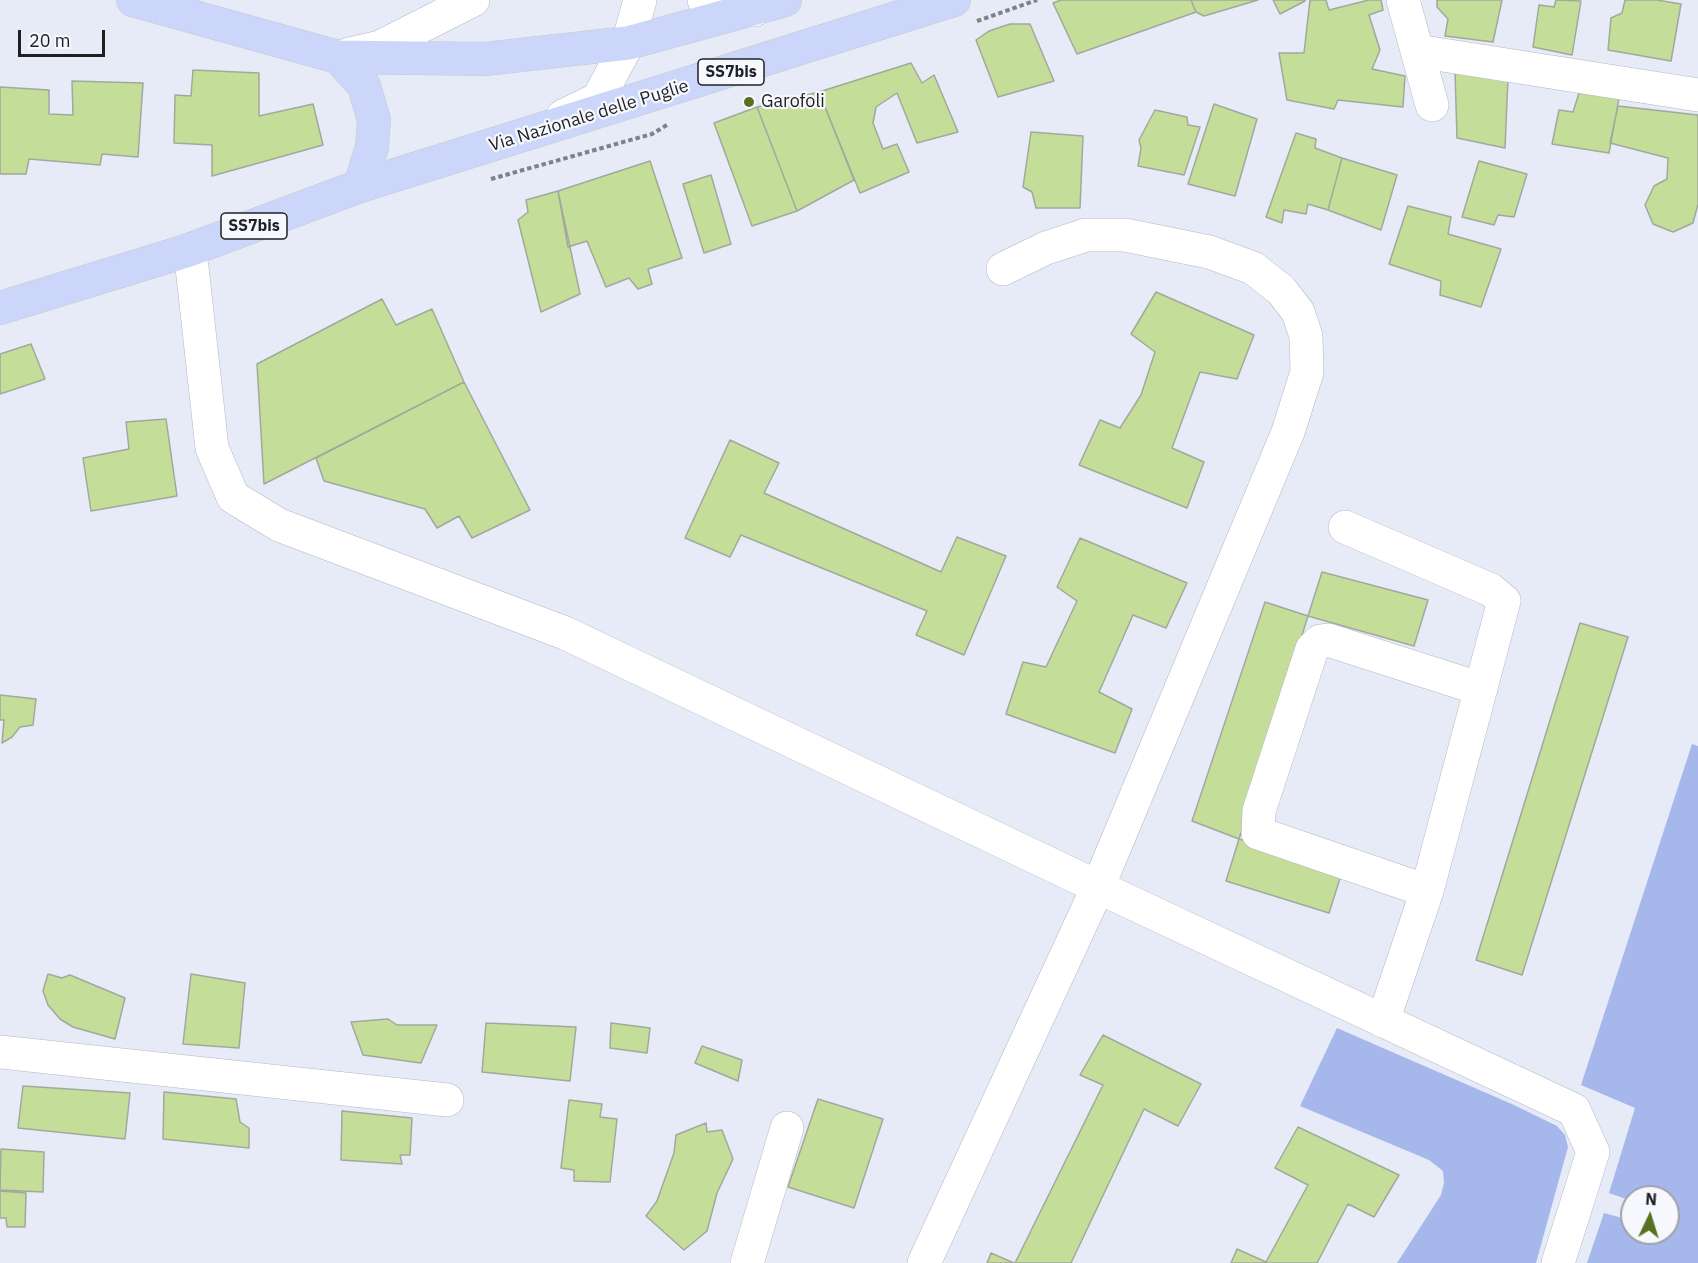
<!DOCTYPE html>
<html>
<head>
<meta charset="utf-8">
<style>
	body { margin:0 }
	#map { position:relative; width:1698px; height:1263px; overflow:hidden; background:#e6ebf7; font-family:"IBM Plex Sans",sans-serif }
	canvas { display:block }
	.north { position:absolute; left:1620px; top:1185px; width:60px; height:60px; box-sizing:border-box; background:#f6f8fd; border:2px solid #a0a2a6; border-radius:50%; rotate:4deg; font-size:16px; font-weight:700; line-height:24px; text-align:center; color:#1e2024 }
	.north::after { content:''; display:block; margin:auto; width:21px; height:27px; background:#587022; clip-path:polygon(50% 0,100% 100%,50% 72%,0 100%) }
	.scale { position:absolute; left:18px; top:30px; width:87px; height:27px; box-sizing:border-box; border:3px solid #1e2024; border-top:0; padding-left:8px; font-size:18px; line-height:21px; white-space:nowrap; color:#1e2024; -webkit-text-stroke:4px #f6f8fd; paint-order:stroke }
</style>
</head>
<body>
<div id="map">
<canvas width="1698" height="1263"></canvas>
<div class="north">N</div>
<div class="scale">20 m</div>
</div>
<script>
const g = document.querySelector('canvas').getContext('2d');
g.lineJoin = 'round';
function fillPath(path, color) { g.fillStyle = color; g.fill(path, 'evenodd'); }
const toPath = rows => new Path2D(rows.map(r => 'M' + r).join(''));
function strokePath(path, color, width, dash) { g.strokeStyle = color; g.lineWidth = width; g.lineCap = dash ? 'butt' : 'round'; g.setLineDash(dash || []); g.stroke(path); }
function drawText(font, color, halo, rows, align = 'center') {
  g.font = font + ' "IBM Plex Sans",sans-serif'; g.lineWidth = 4.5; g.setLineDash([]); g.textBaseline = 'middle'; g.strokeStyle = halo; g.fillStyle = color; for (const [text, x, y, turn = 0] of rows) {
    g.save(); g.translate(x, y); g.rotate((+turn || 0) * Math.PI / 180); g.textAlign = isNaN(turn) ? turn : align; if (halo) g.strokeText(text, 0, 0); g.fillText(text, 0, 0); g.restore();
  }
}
fillPath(toPath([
	[1692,744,1698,746,1698,1263,1587,1263,1604,1213,1622,1218,1629,1200,1609,1193,1635,1108,1581,1085],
	[1632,1197,1668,1197,1668,1233,1632,1233],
	[1337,1028,1514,1105,1557,1126,1565,1135,1568,1147,1536,1263,1397,1263,1441,1195,1444,1183,1443,1171,1429,1160,1300,1106]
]), '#a6b7ec');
const building = toPath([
	[1061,0,1191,0,1196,12,1077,54,1053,3,1061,0],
	[1191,0,1258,0,1204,16,1196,12,1191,0],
	[1273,0,1305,0,1305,1,1280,14,1273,0],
	[1310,0,1326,0,1329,10,1369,0,1381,0,1383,10,1369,15,1380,50,1372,69,1405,76,1403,107,1338,100,1334,109,1287,100,1279,53,1304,53,1310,0],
	[1437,0,1502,0,1493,42,1445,36,1448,19,1437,7,1437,0],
	[1556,0,1581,1,1572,55,1533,47,1539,5,1554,7,1556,0],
	[1625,0,1657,0,1681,4,1671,61,1608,50,1611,18,1622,13,1625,0],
	[1010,24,1030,24,1054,81,998,97,976,40,989,31,1010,24],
	[911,63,922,83,934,75,958,132,917,143,897,93,876,107,873,123,883,149,897,144,909,172,860,193,819,92,911,63],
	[193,70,259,73,259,116,313,104,323,145,212,176,212,145,174,143,175,95,191,96,193,70],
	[1455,71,1508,78,1505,148,1457,138,1455,71],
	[72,81,143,83,138,157,102,154,100,165,29,159,26,174,0,174,0,87,49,90,49,114,73,115,72,81],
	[1580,90,1619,98,1609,153,1552,144,1559,110,1573,112,1580,90],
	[819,92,854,180,797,211,757,107,819,92],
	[1214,104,1257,119,1235,196,1188,184,1214,104],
	[1618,106,1698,115,1698,204,1693,223,1673,232,1653,224,1645,205,1654,186,1667,179,1668,158,1610,143,1618,106],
	[757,107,797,211,752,226,714,123,757,107],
	[1155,110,1187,117,1188,125,1200,127,1184,175,1138,166,1141,148,1139,140,1155,110],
	[1031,132,1083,136,1080,208,1036,208,1032,192,1023,187,1031,132],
	[1296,133,1316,139,1315,148,1342,158,1328,210,1308,204,1306,214,1284,210,1282,223,1266,217,1296,133],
	[1342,158,1397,175,1381,230,1328,210,1342,158],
	[650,161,682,258,648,269,652,284,638,289,629,278,606,287,587,241,568,247,558,191,650,161],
	[1479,161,1527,174,1514,217,1498,215,1494,225,1462,217,1479,161],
	[711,175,731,244,704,253,683,184,711,175],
	[558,191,580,294,541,312,518,220,528,212,526,200,558,191],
	[1408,206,1451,217,1448,234,1501,249,1481,307,1440,295,1441,281,1389,264,1408,206],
	[1156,292,1254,335,1237,379,1200,372,1172,448,1204,462,1187,508,1079,465,1100,420,1120,428,1141,395,1155,352,1131,334,1156,292],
	[382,299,396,325,432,309,464,382,264,484,257,364,382,299],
	[31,344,45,379,0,394,0,354,31,344],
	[464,382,530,510,472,538,459,516,437,528,425,509,324,481,316,458,464,382],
	[166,419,177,496,91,511,83,458,129,449,126,422,166,419],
	[730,440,779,463,764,493,941,572,957,537,1006,556,964,655,916,635,927,611,741,535,730,557,685,538,730,440],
	[1080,538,1187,583,1166,628,1133,615,1099,692,1132,709,1115,753,1006,714,1023,662,1046,667,1077,601,1057,587,1080,538],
	[1322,572,1428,600,1414,646,1308,616,1322,572],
	[1265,602,1308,616,1239,839,1192,821,1265,602],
	[1580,623,1628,637,1522,975,1476,960,1580,623],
	[0,695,36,699,33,725,20,727,12,737,2,743,4,720,0,720,0,695],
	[1239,839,1343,869,1329,913,1226,881,1239,839],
	[48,974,62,978,70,975,125,998,115,1039,73,1027,60,1019,48,1005,43,991,48,974],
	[191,974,245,983,239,1048,183,1044,191,974],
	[388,1019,397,1025,437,1025,421,1063,363,1055,351,1022,388,1019],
	[486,1023,576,1027,570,1081,482,1072,486,1023],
	[611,1023,650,1028,647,1053,610,1048,611,1023],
	[1103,1035,1201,1084,1178,1126,1144,1109,1071,1263,1015,1263,1103,1085,1080,1075,1103,1035],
	[702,1046,742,1060,738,1081,695,1063,702,1046],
	[23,1086,130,1093,125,1139,18,1128,23,1086],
	[164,1092,236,1099,240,1122,249,1128,249,1148,163,1139,164,1092],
	[818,1099,883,1119,854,1208,788,1187,818,1099],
	[569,1100,602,1104,600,1117,617,1119,610,1182,574,1181,574,1170,561,1168,569,1100],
	[342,1111,412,1118,410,1155,400,1155,402,1164,341,1160,342,1111],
	[706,1123,707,1132,722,1130,733,1159,717,1193,707,1231,684,1250,646,1216,657,1201,674,1153,676,1135,706,1123],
	[1298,1127,1399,1175,1374,1217,1348,1204,1317,1263,1231,1263,1237,1249,1266,1262,1308,1185,1275,1168,1298,1127],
	[1,1149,44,1152,43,1192,0,1190,1,1149],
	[0,1191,26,1193,25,1227,7,1227,6,1218,0,1218,0,1191],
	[991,1253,1014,1263,987,1263,991,1253]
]);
fillPath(building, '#c4de99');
strokePath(building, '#a3a89c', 1.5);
const minor = toPath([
	[704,0,754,10],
	[1403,0,1432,105],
	[1417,51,1698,95],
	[349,54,380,47,473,0],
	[563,116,598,99,628,43,640,0],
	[186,251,192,267,212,448,233,497,279,525,565,633,1098,887,1574,1110,1593,1152,1558,1263],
	[1345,527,1491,590,1504,601,1427,891,1383,1021],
	[1427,891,1258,833,1259,811,1312,649,1320,641,1328,640,1481,689],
	[0,1052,447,1100],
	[747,1263,787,1128],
	[924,1263,1098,887,1288,432,1307,372,1306,336,1298,312,1281,290,1253,268,1209,252,1125,235,1086,235,1046,248,1003,269]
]);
const major = toPath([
	[133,0,338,57,485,59,628,43,785,0],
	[338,57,364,86,374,120,372,147,360,186],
	[0,308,186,251,360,186,954,0]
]);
strokePath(minor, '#b3b7c3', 34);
strokePath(major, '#c9c9ca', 34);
strokePath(toPath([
	[977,21,1037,0],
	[491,179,652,134,667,125]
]), '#7d8188', 4, [4.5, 3]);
strokePath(minor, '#fff', 33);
strokePath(major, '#cbd6fa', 33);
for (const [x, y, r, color] of [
	[749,102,6,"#587022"]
]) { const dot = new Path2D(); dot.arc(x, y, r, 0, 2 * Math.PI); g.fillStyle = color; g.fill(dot); strokePath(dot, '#f6f8fd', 2); }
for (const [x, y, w] of [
	[731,72,66],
	[254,226,66]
]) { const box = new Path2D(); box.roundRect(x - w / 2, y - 13, w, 26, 4.5); g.fillStyle = '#f6f8fd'; g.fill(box); strokePath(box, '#1e2024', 1.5); }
drawText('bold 16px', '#1e2024', null, [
	["SS7bis",731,72],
	["SS7bis",254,226]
]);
drawText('18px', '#1e2024', '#f6f8fd', [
	["Garofoli",761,102]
], 'left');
drawText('18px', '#1e2024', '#f6f8fd', [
	["Via Nazionale delle Puglie",589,116,-17]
]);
</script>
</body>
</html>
